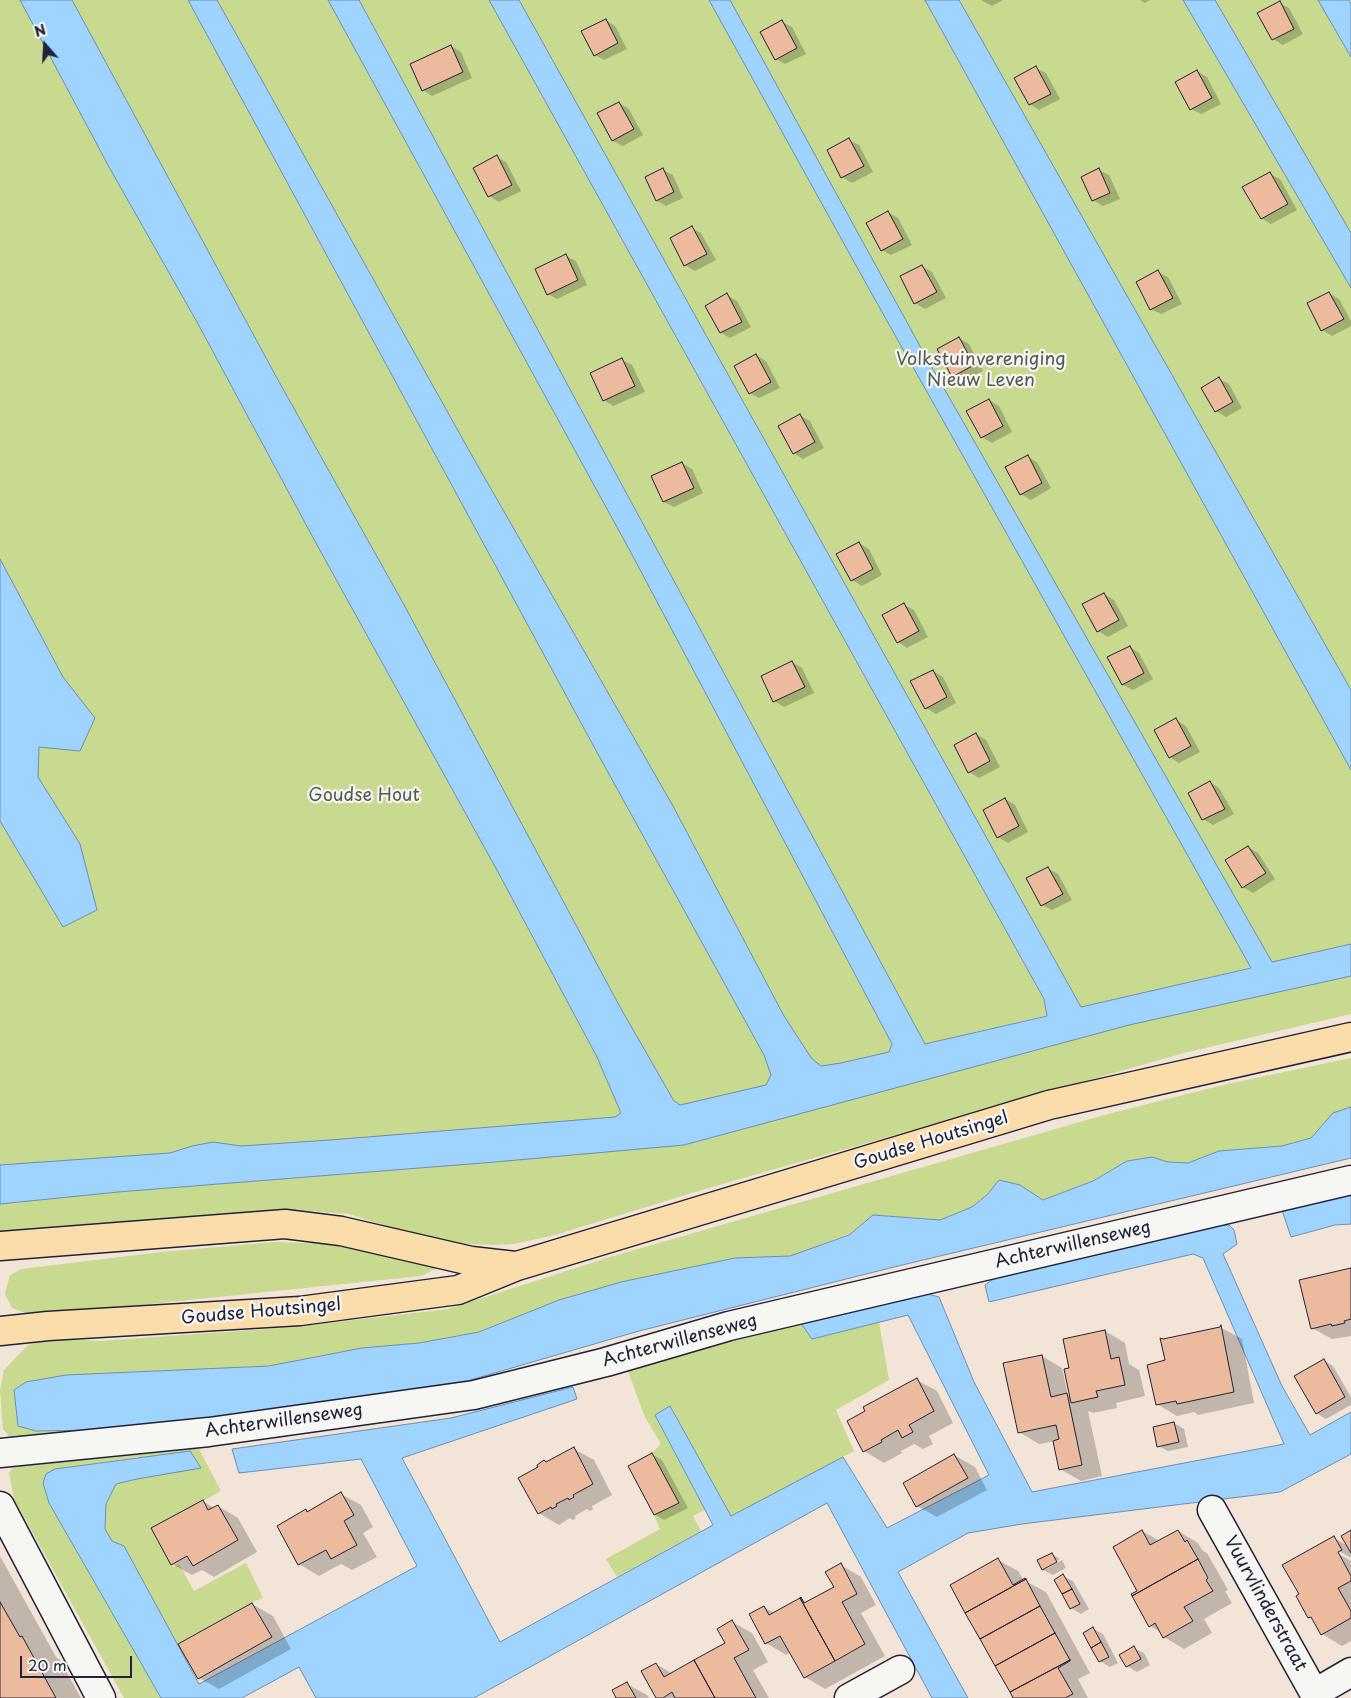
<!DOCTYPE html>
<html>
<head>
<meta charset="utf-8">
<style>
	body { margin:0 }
	#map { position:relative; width:1351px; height:1698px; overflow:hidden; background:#f3e4d8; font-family:"Playpen Sans",sans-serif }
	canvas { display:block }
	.north { position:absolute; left:20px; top:20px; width:50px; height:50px; -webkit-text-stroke:4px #f6f6f2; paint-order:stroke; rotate:341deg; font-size:14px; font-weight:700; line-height:20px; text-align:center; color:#22223b }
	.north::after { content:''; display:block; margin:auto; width:18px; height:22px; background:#22223b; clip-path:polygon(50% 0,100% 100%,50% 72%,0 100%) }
	.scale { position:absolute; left:20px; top:1656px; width:112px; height:22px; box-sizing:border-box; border:2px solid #22223b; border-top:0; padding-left:6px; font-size:15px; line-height:18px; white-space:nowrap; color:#22223b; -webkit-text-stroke:4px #f6f6f2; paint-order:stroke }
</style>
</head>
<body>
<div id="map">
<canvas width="1351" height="1698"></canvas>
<div class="north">N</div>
<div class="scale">20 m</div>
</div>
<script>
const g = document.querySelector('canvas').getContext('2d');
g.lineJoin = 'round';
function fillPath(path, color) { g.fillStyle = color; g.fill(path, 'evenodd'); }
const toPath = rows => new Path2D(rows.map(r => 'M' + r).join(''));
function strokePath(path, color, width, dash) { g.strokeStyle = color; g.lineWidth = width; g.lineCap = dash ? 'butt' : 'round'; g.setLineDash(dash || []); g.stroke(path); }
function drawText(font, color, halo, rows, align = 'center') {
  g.font = font + ' "Playpen Sans",sans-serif'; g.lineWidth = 4.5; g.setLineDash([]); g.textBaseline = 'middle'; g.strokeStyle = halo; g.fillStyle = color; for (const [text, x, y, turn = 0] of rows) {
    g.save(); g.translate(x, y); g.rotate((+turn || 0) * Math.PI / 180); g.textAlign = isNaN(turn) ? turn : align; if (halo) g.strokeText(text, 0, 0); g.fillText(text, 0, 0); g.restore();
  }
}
fillPath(toPath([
	[0,0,347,0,921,1064,480,1152,0,1193],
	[359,0,1318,0,1351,57,1351,944,925,1044],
	[1351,976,1351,1014,1184,1053,705,1189,555,1235,514,1244,493,1245,466,1244,402,1231,349,1214,294,1210,0,1236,0,1204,118,1192,495,1162],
	[1351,1058,1351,1107,1333,1113,1311,1138,1282,1146,1219,1151,1188,1163,1168,1162,1152,1157,1127,1161,1093,1181,1042,1200,1020,1185,999,1180,987,1195,972,1207,940,1220,873,1215,849,1234,790,1256,735,1258,621,1282,559,1300,479,1332,419,1343,362,1348,269,1366,66,1375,26,1382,14,1390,36,1431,97,1430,12,1440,3,1429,0,1390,4,1370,27,1346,45,1338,100,1341,295,1327,448,1309,610,1257,1104,1115,1227,1084],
	[275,1242,339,1244,437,1268,421,1276,34,1316,12,1308,5,1294,10,1275,21,1269,161,1252],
	[800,1322,812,1339,879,1322,889,1380,836,1410,854,1451,731,1517,670,1406,655,1415,705,1510,693,1516,701,1531,617,1577,606,1559,660,1529,654,1515,679,1502,652,1453,661,1444,644,1415,628,1371,640,1367],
	[188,1444,199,1449,221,1491,152,1529,173,1567,179,1564,194,1591,246,1563,263,1598,255,1601,177,1644,124,1546,112,1541,105,1529,106,1504,116,1484,137,1479,138,1457,55,1469,46,1474,43,1483,49,1503,161,1698,124,1698,14,1499,9,1473,15,1465]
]), '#c8da8f');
const water = toPath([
	[20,0,72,0,278,380,403,603,620,1007,674,1101,680,1105,766,1085,771,1075,764,1055,599,756,188,0,217,0,475,461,673,806,784,1016,812,1059,821,1066,841,1063,889,1052,892,1044,629,549,328,0,359,0,925,1044,1047,1016,1044,999,489,0,519,0,1081,1007,1251,968,873,296,709,0,730,0,926,357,1272,962,1351,944,1351,976,1129,1025,684,1145,495,1162,118,1192,0,1204,0,1165,170,1153,192,1146,213,1142,241,1146,330,1140,615,1117,621,1113,597,1057,498,872,317,545,197,322,109,167,20,0],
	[925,0,959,0,1351,690,1351,770,925,0],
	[1183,0,1215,0,1351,233,1351,288,1183,0],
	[1318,0,1349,0,1351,4,1351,57,1318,0],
	[0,559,63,677,95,718,80,751,39,747,38,777,80,844,97,910,63,927,0,821,0,559],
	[1351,1107,1351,1158,898,1266,639,1331,467,1381,277,1411,97,1430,36,1431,18,1426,14,1390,26,1382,66,1375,269,1366,362,1348,419,1343,479,1332,559,1300,621,1282,735,1258,790,1256,849,1235,873,1215,940,1220,972,1207,987,1195,999,1180,1020,1185,1043,1200,1093,1181,1127,1161,1152,1157,1168,1162,1188,1163,1219,1151,1282,1146,1311,1138,1333,1113,1351,1107],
	[1351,1190,1351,1224,1335,1225,1291,1237,1281,1207,1351,1190],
	[1229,1225,1234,1230,1237,1244,1223,1254,1282,1386,1310,1435,1351,1412,1351,1454,1280,1492,1022,1524,968,1533,898,1572,968,1698,932,1698,827,1503,474,1698,316,1698,299,1667,242,1698,161,1698,49,1503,43,1483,46,1474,55,1469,190,1451,201,1468,137,1479,116,1484,106,1504,105,1529,112,1541,124,1546,199,1684,417,1566,361,1459,239,1473,232,1449,451,1418,573,1387,577,1399,402,1458,500,1642,713,1525,655,1415,670,1406,731,1516,843,1457,887,1528,989,1475,908,1315,812,1339,800,1322,920,1292,939,1297,974,1382,1032,1492,1284,1444,1203,1258,1193,1254,989,1302,985,1285,999,1275,1212,1226,1229,1225]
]);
fillPath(water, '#9fd4fe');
strokePath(water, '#6d8db0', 1);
fillPath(toPath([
	[981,0,1003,0,992,6],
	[1140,0,1150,0,1145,3],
	[1280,3,1289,8,1303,34,1283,45,1273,39],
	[606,20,615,26,627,49,604,60,595,55],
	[782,22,792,27,806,54,785,64,776,59],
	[451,46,461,52,472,78,432,96,423,90],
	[1036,68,1046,73,1060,99,1039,110,1030,104],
	[1197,71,1207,77,1221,104,1201,114,1191,109],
	[619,103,629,109,643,135,623,146,613,141],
	[849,140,859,145,873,172,852,183,842,177],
	[497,157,506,162,521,191,499,202,489,196],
	[663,170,673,175,683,198,666,206,656,200],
	[1099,170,1109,175,1120,199,1103,206,1093,200],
	[1270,174,1280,179,1297,210,1271,224,1261,218],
	[888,212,898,218,912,245,891,255,881,250],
	[692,228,701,233,716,260,695,271,685,265],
	[566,256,576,261,587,285,557,299,548,294],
	[922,266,932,272,946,298,925,309,915,303],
	[1158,272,1168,277,1182,304,1161,314,1151,309],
	[1329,293,1339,299,1351,321,1351,326,1332,336,1322,330],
	[727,295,737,301,751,327,730,338,720,332],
	[959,338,969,344,983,371,963,381,953,376],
	[756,355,766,361,780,388,759,398,749,393],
	[622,360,632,365,645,392,613,406,604,400],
	[1219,379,1229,384,1242,408,1226,417,1216,411],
	[989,400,999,406,1012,432,992,443,982,437],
	[800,416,810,421,824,448,803,459,794,453],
	[1028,457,1037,462,1051,488,1031,500,1021,494],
	[682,463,692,469,703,493,674,507,664,502,653,477],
	[859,543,869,549,882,575,862,586,852,580],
	[1104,594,1114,600,1128,626,1108,637,1098,631],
	[904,605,914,610,928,637,907,648,898,642],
	[1130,647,1139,653,1153,679,1133,690,1123,685],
	[792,662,802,668,814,693,784,707,774,701],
	[933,671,943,677,956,703,936,714,926,708,912,682],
	[1176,720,1186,726,1200,752,1179,763,1170,757],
	[976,734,986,740,1000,767,979,778,969,772],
	[1210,782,1219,788,1234,814,1213,825,1203,819],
	[1005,799,1015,805,1028,832,1008,843,998,837],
	[1248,847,1258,853,1275,879,1253,893,1243,887],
	[1048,868,1058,874,1072,900,1052,910,1042,905],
	[1351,1269,1351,1336,1332,1339,1312,1328],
	[1222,1328,1242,1339,1254,1403,1198,1415,1194,1412,1177,1416,1157,1404,1167,1361,1162,1341],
	[1105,1331,1125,1343,1129,1364,1139,1370,1145,1396,1116,1403,1117,1408,1093,1413,1088,1411,1102,1476,1081,1481,1060,1469,1055,1441,1039,1444,1019,1432,1042,1356,1062,1368,1068,1395,1072,1397,1070,1369],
	[1324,1360,1333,1366,1351,1397,1351,1405,1326,1419,1316,1413],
	[917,1380,937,1391,953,1423,929,1436,933,1444,923,1449,914,1444,901,1451,902,1453,884,1463,864,1451],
	[1174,1423,1184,1429,1188,1447,1168,1451,1158,1446],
	[574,1449,594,1460,612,1495,592,1506,593,1509,590,1511,587,1509,575,1516,576,1518,573,1520,570,1518,559,1525,539,1513,547,1463],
	[652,1454,662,1460,688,1508,664,1520,654,1514],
	[954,1455,975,1467,987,1490,937,1517,917,1506],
	[341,1494,361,1505,373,1527,363,1533,377,1557,352,1570,341,1564,319,1576,299,1564,306,1510,309,1512],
	[203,1501,214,1508,218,1506,238,1518,257,1552,214,1577,202,1570,192,1575,172,1564],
	[1142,1531,1160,1541,1178,1531,1198,1543,1203,1551,1207,1553,1228,1590,1225,1591,1232,1603,1204,1619,1212,1633,1184,1649,1164,1637,1161,1632,1150,1626,1139,1591],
	[1351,1532,1351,1558,1339,1551,1337,1553,1351,1561,1351,1641,1342,1646,1322,1634,1314,1620,1309,1617,1334,1538,1348,1546],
	[1052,1554,1060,1559,1046,1567,1046,1569,1062,1560,1066,1568,1053,1575,1043,1570,1038,1561],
	[0,1556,56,1657,60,1660,81,1698,0,1698],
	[998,1560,1018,1571,1024,1581,1025,1581,1046,1592,1090,1673,1078,1679,1088,1698,1014,1698],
	[841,1565,861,1577,876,1605,861,1613,885,1656,825,1689,805,1677,791,1652,786,1655,766,1643,764,1607,774,1613,801,1599,808,1603,836,1588],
	[1063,1576,1073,1581,1089,1609,1081,1614,1071,1608],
	[252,1604,273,1616,291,1649,219,1689,199,1678],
	[732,1622,752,1633,768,1662,753,1670,769,1698,658,1698,656,1664,673,1674,727,1644],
	[1093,1629,1103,1634,1118,1663,1110,1667,1100,1661],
	[1134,1648,1144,1653,1150,1665,1137,1672,1127,1666],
	[627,1684,647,1695,649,1698,617,1698]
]), '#0003');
const building = toPath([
	[1280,1,1294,29,1272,40,1257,13,1280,1],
	[606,19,618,43,594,56,581,31,606,19],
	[782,20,797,48,775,60,760,32,782,20],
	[451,45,463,72,422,91,410,64,451,45],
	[1036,66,1051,94,1029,105,1014,78,1036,66],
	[1197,70,1212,98,1190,110,1175,82,1197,70],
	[619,102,634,129,612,141,597,113,619,102],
	[849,138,864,166,841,178,827,150,849,138],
	[497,155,512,185,488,197,473,168,497,155],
	[663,168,674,192,656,201,645,177,663,168],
	[1099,168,1110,193,1092,201,1081,177,1099,168],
	[1270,172,1288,204,1261,219,1242,187,1270,172],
	[888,211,903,239,881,251,866,223,888,211],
	[692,226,707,254,684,266,670,238,692,226],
	[566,254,578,280,547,295,535,269,566,254],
	[922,265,937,292,914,304,900,276,922,265],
	[1158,270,1173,298,1150,310,1136,282,1158,270],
	[1329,292,1344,319,1321,331,1307,303,1329,292],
	[727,293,742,322,720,333,705,306,727,293],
	[959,337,974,365,952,377,937,349,959,337],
	[756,354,771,382,749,394,734,366,756,354],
	[622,358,635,386,603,401,590,373,622,358],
	[1219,377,1233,402,1215,412,1201,388,1219,377],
	[989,399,1003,426,981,438,966,411,989,399],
	[800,414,815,442,793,454,778,426,800,414],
	[1028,455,1042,483,1020,495,1005,467,1028,455],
	[682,462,694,488,663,502,651,476,682,462],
	[859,542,873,569,851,581,836,554,859,542],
	[1104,593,1119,620,1097,632,1082,604,1104,593],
	[904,603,919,631,897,643,882,615,904,603],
	[1130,646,1144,673,1122,685,1107,657,1130,646],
	[792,661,805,687,773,702,761,676,792,661],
	[933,670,947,697,925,709,910,681,933,670],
	[1176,718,1191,746,1169,758,1154,730,1176,718],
	[976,733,990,761,968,773,954,745,976,733],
	[1210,781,1225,809,1202,820,1188,793,1210,781],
	[1005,798,1019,826,997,838,983,810,1005,798],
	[1248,846,1266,873,1242,888,1225,860,1248,846],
	[1048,867,1063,894,1041,906,1026,878,1048,867],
	[1351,1268,1351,1319,1344,1321,1345,1323,1332,1326,1331,1324,1311,1329,1299,1280,1351,1268],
	[1221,1325,1234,1392,1177,1404,1176,1401,1156,1405,1147,1365,1165,1360,1160,1338,1163,1339,1220,1327,1221,1325],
	[1105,1330,1111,1359,1119,1357,1125,1385,1096,1391,1098,1397,1071,1403,1064,1369,1069,1368,1063,1339,1105,1330],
	[1042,1355,1051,1397,1067,1393,1082,1465,1059,1470,1053,1441,1059,1439,1056,1425,1018,1433,1003,1363,1042,1355],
	[1324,1359,1345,1397,1316,1414,1294,1376,1324,1359],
	[917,1378,934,1411,909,1425,913,1432,902,1438,898,1430,881,1440,882,1442,863,1452,847,1421,865,1411,863,1407,917,1378],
	[1174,1422,1179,1442,1157,1447,1153,1427,1174,1422],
	[574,1447,593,1484,573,1495,574,1497,569,1500,568,1498,556,1504,557,1506,552,1509,551,1507,538,1514,518,1478,538,1467,537,1465,544,1460,546,1462,574,1447],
	[652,1453,679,1503,654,1515,628,1466,652,1453],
	[954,1454,968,1478,916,1507,903,1483,954,1454],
	[341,1492,354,1515,344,1521,357,1545,331,1559,326,1550,298,1565,277,1526,306,1509,307,1512,341,1492],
	[203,1500,208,1510,218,1505,238,1540,193,1566,187,1556,171,1565,151,1528,203,1500],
	[1142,1530,1150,1545,1178,1530,1185,1542,1187,1540,1198,1559,1132,1596,1131,1594,1137,1591,1113,1547,1142,1530],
	[1351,1530,1351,1553,1341,1536,1351,1530],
	[1334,1536,1342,1550,1338,1552,1351,1576,1351,1581,1338,1588,1351,1611,1351,1618,1321,1635,1311,1617,1308,1618,1296,1596,1299,1594,1282,1565,1334,1536],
	[1052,1553,1057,1562,1042,1570,1037,1560,1052,1553],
	[998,1558,1013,1585,1025,1578,1026,1579,965,1613,950,1585,998,1558],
	[1198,1559,1208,1578,1206,1580,1213,1591,1184,1607,1193,1621,1163,1638,1155,1623,1149,1627,1132,1596,1198,1559],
	[841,1563,857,1594,842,1602,865,1644,835,1661,800,1598,801,1597,804,1603,834,1587,825,1572,841,1563],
	[1063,1574,1072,1589,1062,1594,1054,1580,1063,1574],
	[1026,1579,1040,1606,980,1639,965,1613,1026,1579],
	[1072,1589,1080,1604,1070,1609,1062,1594,1072,1589],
	[800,1598,835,1661,804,1678,780,1636,765,1644,749,1614,764,1606,769,1615,800,1598],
	[0,1602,20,1637,22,1636,56,1698,0,1698,0,1602],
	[252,1603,272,1637,198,1679,178,1644,252,1603],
	[1040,1606,1055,1633,995,1666,980,1639,1040,1606],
	[732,1620,749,1650,734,1658,756,1698,715,1698,694,1660,725,1643,717,1629,732,1620],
	[1093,1627,1101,1642,1091,1648,1083,1633,1093,1627],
	[1055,1633,1070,1660,1010,1692,995,1666,1055,1633],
	[1101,1642,1109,1657,1099,1662,1091,1648,1101,1642],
	[1134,1646,1141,1659,1126,1667,1119,1655,1134,1646],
	[694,1660,715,1698,675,1698,672,1692,663,1698,656,1698,641,1671,656,1663,664,1677,694,1660],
	[1070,1660,1070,1661,1058,1668,1073,1694,1065,1698,1013,1698,1010,1692,1070,1660],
	[627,1682,636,1698,616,1698,612,1690,627,1682]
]);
fillPath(building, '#ecba9d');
strokePath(building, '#22223b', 1);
const minor = toPath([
	[0,1453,209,1432,474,1395,606,1362,729,1326,1351,1180],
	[0,1506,101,1698],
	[1212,1510,1317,1698],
	[1315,1693,1351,1672],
	[849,1698,900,1670]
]);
const major = toPath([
	[0,1246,285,1224,341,1231,471,1261,515,1266],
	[0,1331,48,1326,300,1311,458,1290,517,1266,1049,1105,1351,1037]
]);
strokePath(minor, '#22223b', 31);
strokePath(major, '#22223b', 31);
strokePath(minor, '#f6f6f2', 28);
strokePath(major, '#fbddab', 28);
drawText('18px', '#545954', '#f6f6f2', [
	["Volkstuinvereniging",981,360],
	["Nieuw Leven",981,381],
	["Goudse Hout",364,796]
]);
drawText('18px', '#22223b', '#f6f6f2', [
	["Goudse Houtsingel",931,1141,-17],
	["Achterwillenseweg",1073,1245,-13],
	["Goudse Houtsingel",261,1312,-5],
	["Achterwillenseweg",680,1341,-15],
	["Achterwillenseweg",284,1421,-8],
	["Vuurvlinderstraat",1265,1604,61]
]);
</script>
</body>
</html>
